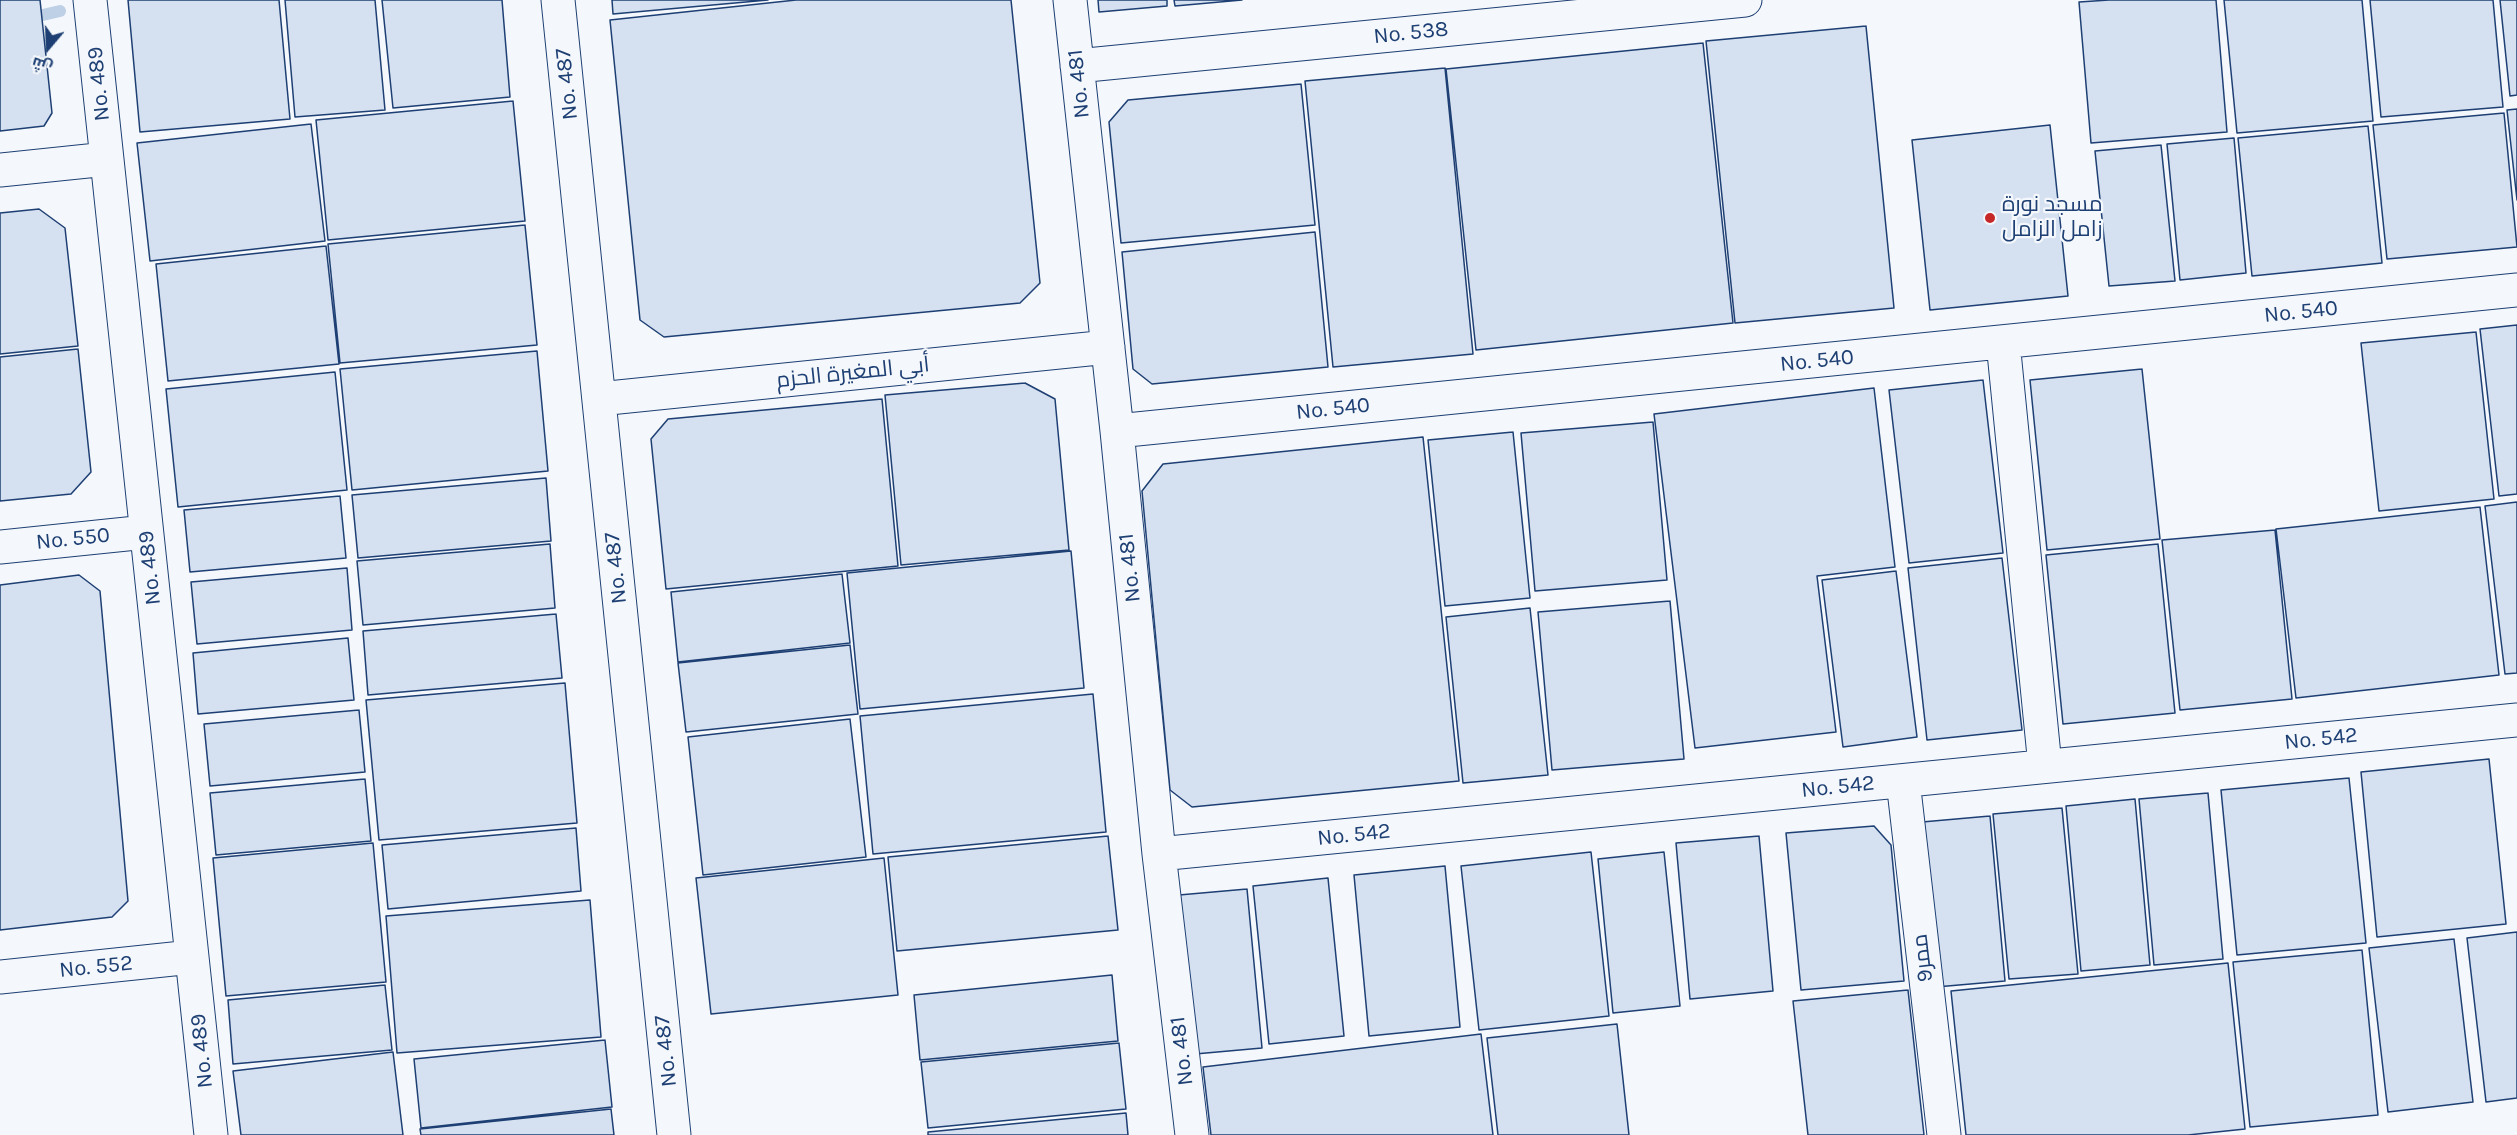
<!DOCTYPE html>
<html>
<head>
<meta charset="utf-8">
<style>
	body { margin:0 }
	#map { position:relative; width:2517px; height:1135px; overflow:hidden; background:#f4f7fb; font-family:Karla,Cairo,sans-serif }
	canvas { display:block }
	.north { position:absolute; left:18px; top:18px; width:60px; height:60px; -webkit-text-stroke:4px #f4f7fb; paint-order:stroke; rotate:199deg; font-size:16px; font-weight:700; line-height:24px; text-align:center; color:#1d3f73 }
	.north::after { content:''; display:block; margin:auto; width:21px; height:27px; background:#1d3f73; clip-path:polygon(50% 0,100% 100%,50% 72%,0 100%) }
</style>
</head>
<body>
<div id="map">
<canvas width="2517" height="1135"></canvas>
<div class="north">ش</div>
</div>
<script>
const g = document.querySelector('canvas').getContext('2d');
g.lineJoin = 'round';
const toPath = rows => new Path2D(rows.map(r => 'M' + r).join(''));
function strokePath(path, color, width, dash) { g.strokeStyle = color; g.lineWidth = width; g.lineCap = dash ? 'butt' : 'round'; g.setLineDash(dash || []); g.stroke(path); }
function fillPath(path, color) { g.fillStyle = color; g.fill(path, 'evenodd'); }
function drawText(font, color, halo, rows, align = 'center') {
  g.font = font + ' Karla,Cairo,sans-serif'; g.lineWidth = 4.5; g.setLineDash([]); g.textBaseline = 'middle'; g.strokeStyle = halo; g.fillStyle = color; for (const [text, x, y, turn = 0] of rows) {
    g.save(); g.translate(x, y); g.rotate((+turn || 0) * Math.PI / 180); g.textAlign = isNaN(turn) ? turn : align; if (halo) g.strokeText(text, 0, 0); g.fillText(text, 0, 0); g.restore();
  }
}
strokePath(toPath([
	[0,25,60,11]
]), '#bed0e5', 12);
const building = toPath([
	[0,0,40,0,52,113,44,126,0,131,0,0],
	[128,0,279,0,290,119,140,132,128,0],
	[285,0,375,0,385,110,295,117,285,0],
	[382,0,502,0,510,97,393,108,382,0],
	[612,0,768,0,613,14,612,0],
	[796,0,1011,0,1040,283,1020,303,664,337,640,320,610,20,796,0],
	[1098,0,1167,0,1167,6,1099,12,1098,0],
	[1174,0,1242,0,1175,6,1174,0],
	[2109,0,2216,0,2227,132,2091,143,2079,2,2109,0],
	[2224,0,2362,0,2373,121,2237,133,2224,0],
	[2370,0,2493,0,2503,107,2381,117,2370,0],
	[2500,0,2517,0,2517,95,2510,96,2500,0],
	[1866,26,1894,308,1735,323,1706,41,1866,26],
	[1703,43,1733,323,1476,350,1446,69,1703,43],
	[1445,68,1473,354,1333,367,1305,81,1445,68],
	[1301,84,1315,225,1121,243,1109,122,1128,100,1301,84],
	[513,101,525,221,328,240,316,120,513,101],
	[2517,109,2517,200,2507,110,2517,109],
	[2504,113,2517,247,2387,259,2373,125,2504,113],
	[311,124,325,241,150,261,137,143,311,124],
	[2050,125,2068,296,1930,310,1912,140,2050,125],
	[2368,126,2382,263,2252,276,2238,138,2368,126],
	[2234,138,2246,273,2180,280,2167,144,2234,138],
	[2161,145,2175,281,2109,286,2095,151,2161,145],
	[39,209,65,228,78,346,0,354,0,213,39,209],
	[525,225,537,345,340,363,328,244,525,225],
	[1315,232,1328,367,1152,384,1133,369,1122,252,1315,232],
	[326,246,339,364,168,381,156,264,326,246],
	[2517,325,2517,494,2499,496,2480,329,2517,325],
	[2476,332,2494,499,2379,511,2361,343,2476,332],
	[78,349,91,472,71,494,0,501,0,357,78,349],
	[537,351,548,471,352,490,340,369,537,351],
	[2142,369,2160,539,2047,550,2030,380,2142,369],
	[335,372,347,490,178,507,166,389,335,372],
	[1983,380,2003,553,1909,563,1889,390,1983,380],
	[1025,383,1055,399,1069,550,901,565,885,395,1025,383],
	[1874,388,1895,567,1817,576,1836,732,1695,748,1654,414,1874,388],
	[882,399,898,566,666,589,651,439,668,419,882,399],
	[1653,422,1667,580,1535,591,1521,433,1653,422],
	[1513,432,1530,598,1445,606,1428,440,1513,432],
	[1423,437,1459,781,1192,807,1170,790,1142,491,1163,464,1423,437],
	[546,478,551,541,358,558,352,495,546,478],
	[340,496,346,558,190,572,184,510,340,496],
	[2517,502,2517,673,2505,674,2485,506,2517,502],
	[2480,507,2499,675,2296,698,2276,529,2480,507],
	[2275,530,2292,699,2180,710,2162,540,2275,530],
	[550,544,555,608,363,625,357,561,550,544],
	[2158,544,2175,713,2063,724,2046,555,2158,544],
	[1071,551,1084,688,860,709,847,573,1071,551],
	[2002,558,2022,730,1927,740,1908,568,2002,558],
	[347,568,352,630,197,644,191,582,347,568],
	[1896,571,1917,737,1843,747,1822,580,1896,571],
	[842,574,850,643,678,662,671,592,842,574],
	[79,575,100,591,128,901,112,917,0,930,0,585,79,575],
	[1670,601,1684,759,1552,770,1538,612,1670,601],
	[1530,608,1548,775,1463,783,1446,617,1530,608],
	[556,614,562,678,368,695,363,631,556,614],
	[348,638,354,700,198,714,193,653,348,638],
	[850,645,858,714,686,732,678,663,850,645],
	[565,683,577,823,379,840,366,700,565,683],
	[1093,694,1106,832,873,854,860,716,1093,694],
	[359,710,365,772,210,786,204,724,359,710],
	[850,719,866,857,703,875,688,737,850,719],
	[2489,759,2506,924,2377,937,2361,772,2489,759],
	[2349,778,2366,943,2237,955,2221,790,2349,778],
	[365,779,371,841,216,855,210,793,365,779],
	[2208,793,2223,959,2154,965,2139,799,2208,793],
	[2135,799,2150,965,2081,971,2066,806,2135,799],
	[2062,808,2078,974,2009,979,1993,814,2062,808],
	[1990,816,2005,981,1936,987,1922,822,1990,816],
	[1874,826,1891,845,1904,981,1801,990,1786,833,1874,826],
	[576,828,581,891,388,909,382,845,576,828],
	[1108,836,1118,930,897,951,888,857,1108,836],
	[1759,836,1773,991,1690,999,1676,843,1759,836],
	[373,843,386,982,226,996,213,858,373,843],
	[1591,852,1609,1016,1479,1030,1461,866,1591,852],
	[1664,852,1680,1006,1613,1013,1598,859,1664,852],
	[884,858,898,995,711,1014,696,878,884,858],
	[1445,866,1460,1027,1369,1036,1354,875,1445,866],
	[1328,878,1344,1036,1269,1044,1253,886,1328,878],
	[1247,889,1262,1048,1195,1054,1179,895,1247,889],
	[590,900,601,1037,397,1053,386,916,590,900],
	[2517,932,2517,1098,2486,1102,2467,938,2517,932],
	[2454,939,2473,1102,2388,1112,2369,948,2454,939],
	[2362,950,2378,1115,2250,1127,2233,962,2362,950],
	[2228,963,2245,1129,2188,1135,1966,1135,1951,991,2228,963],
	[1112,975,1118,1041,920,1060,914,995,1112,975],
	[385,985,392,1050,233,1064,228,1000,385,985],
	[1908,990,1924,1135,1808,1135,1793,1001,1908,990],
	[1617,1024,1629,1135,1498,1135,1487,1038,1617,1024],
	[1481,1034,1493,1135,1211,1135,1203,1067,1481,1034],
	[605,1040,612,1107,421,1128,414,1059,605,1040],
	[1119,1043,1126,1109,928,1128,921,1062,1119,1043],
	[393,1052,403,1135,241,1135,233,1071,393,1052],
	[611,1109,614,1135,421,1135,420,1129,611,1109],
	[1126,1113,1128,1135,928,1135,928,1132,1126,1113]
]);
fillPath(building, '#d5e0f0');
strokePath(building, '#1d3f73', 1.5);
const minor = toPath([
	[90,0,211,1135],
	[558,0,674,1135],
	[1070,0,1117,431,1159,854,1192,1135],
	[1077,66,1745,0],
	[0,170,107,159],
	[2003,342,2045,766],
	[599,399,1108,347],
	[1117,431,2517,290],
	[0,547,146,532],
	[1903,781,1944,1135],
	[1159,854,2517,720],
	[0,977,192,957]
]);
strokePath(minor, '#1d3f73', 35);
strokePath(minor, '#f4f7fb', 33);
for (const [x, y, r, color] of [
	[1990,218,6,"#c62828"]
]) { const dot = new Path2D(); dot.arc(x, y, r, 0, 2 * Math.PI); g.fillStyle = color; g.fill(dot); strokePath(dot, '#f4f7fb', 2); }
drawText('22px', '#1d3f73', '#f4f7fb', [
	["No. 538",1411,33,-6],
	["No. 489",99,84,-96],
	["No. 487",567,84,-96],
	["No. 481",1079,84,-96],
	["No. 540",2301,312,-6],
	["No. 540",1817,361,-6],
	["أبي المغيرة الحزم",853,373,-6],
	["No. 540",1333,409,-6],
	["No. 550",73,539,-6],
	["No. 489",150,568,-96],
	["No. 487",616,568,-96],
	["No. 481",1130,568,-96],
	["No. 542",2321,739,-6],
	["No. 542",1838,787,-6],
	["No. 542",1354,835,-6],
	["ممر9",1923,958,-97],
	["No. 552",96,967,-6],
	["No. 489",202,1051,-96],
	["No. 487",666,1051,-96],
	["No. 481",1182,1051,-97]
]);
drawText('22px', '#1d3f73', '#f4f7fb', [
	["مسجد نورة",2002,205],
	["زامل الزامل",2002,230]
], 'left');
</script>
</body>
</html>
